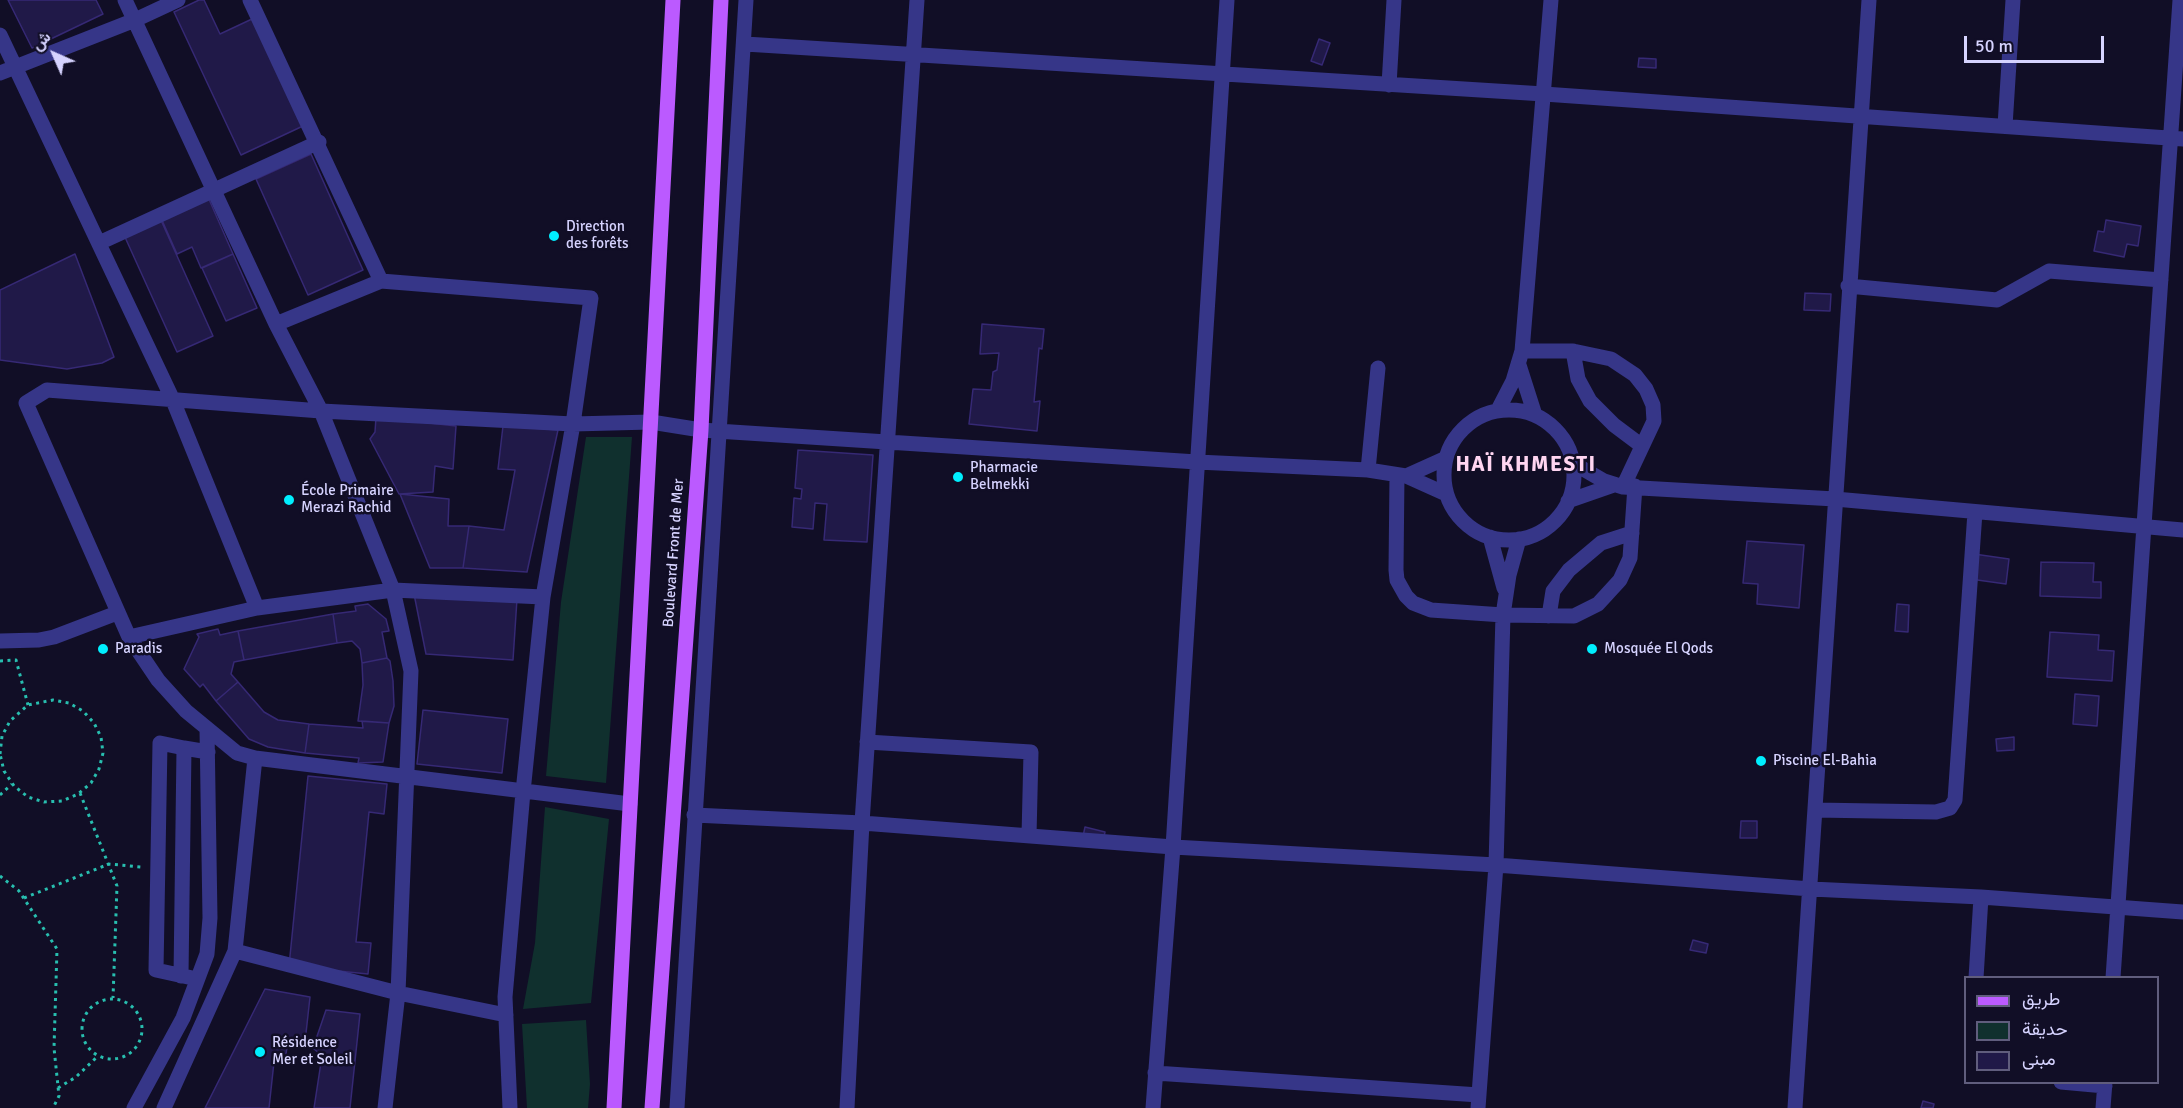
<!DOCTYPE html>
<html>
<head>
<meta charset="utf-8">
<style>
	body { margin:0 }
	#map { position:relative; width:2183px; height:1108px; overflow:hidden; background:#110e26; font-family:Signika,Vazirmatn,sans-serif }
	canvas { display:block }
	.legend { position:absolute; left:1964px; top:976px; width:195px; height:108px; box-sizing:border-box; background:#110e26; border:2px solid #605d7d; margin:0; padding:8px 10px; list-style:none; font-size:18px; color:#d6d3ff }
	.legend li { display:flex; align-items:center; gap:12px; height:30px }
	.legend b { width:30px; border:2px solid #605d7d }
	.north { position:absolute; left:24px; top:24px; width:60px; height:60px; -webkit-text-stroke:4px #110e26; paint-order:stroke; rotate:315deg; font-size:16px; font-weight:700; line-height:24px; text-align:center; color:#d6d3ff }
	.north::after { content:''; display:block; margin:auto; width:21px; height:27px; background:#d6d3ff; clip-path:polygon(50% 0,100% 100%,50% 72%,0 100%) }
	.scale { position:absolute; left:1964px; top:36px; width:140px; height:27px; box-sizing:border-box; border:3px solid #d6d3ff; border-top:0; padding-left:8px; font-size:18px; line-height:21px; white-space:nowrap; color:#d6d3ff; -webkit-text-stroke:4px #110e26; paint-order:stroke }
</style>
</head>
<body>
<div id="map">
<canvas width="2183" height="1108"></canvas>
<ul class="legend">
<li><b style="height:8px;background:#bb5aff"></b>طريق</li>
<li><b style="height:16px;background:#10302e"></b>حديقة</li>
<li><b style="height:16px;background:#201948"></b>مبنى</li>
</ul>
<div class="north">ش</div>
<div class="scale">50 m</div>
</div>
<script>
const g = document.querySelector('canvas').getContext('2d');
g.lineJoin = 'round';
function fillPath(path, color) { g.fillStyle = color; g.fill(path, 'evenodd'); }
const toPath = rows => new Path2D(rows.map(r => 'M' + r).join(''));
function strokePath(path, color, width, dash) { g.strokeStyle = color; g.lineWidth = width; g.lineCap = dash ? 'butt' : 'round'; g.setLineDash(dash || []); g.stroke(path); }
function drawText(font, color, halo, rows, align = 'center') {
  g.font = font + ' Signika,sans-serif'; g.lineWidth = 5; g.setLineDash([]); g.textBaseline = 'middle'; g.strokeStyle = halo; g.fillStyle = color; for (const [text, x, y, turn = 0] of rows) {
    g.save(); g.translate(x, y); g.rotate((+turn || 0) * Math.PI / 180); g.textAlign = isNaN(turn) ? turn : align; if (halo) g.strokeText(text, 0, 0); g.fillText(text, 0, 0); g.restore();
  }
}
fillPath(toPath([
	[586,437,632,437,606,783,546,776,561,602],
	[545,807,609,819,591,1003,523,1009,535,943],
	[586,1020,590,1084,588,1108,527,1108,522,1024]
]), '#10302e');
const building = toPath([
	[8,0,96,0,103,14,32,48,8,0],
	[199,0,204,0,220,34,252,19,303,126,241,155,174,12,199,0],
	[1319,39,1330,43,1322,65,1311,61,1319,39],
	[1639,58,1656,59,1656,68,1638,67,1639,58],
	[311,154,363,270,308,295,256,179,311,154],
	[208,197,233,254,201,268,192,247,177,254,161,218,208,197],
	[160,218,213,336,177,352,124,235,160,218],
	[2106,220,2141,226,2138,246,2127,244,2124,257,2094,251,2098,231,2104,232,2106,220],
	[75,254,114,357,102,363,67,369,0,360,0,290,75,254],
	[233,254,257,308,226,321,202,268,233,254],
	[1805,293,1831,294,1830,311,1804,310,1805,293],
	[982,324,1044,329,1042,349,1039,348,1034,402,1040,401,1037,431,969,424,973,389,991,390,993,372,997,370,999,353,980,354,982,324],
	[376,417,456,426,453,469,435,466,433,492,399,494,370,439,375,432,376,417],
	[503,426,558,430,527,572,463,568,469,526,504,530,515,470,498,469,503,426],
	[798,450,873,455,867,542,824,540,827,504,815,503,813,529,792,527,794,498,801,499,802,489,795,488,798,450],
	[400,494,449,499,448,526,469,526,463,568,430,568,400,494],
	[1747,541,1804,545,1799,608,1757,604,1758,584,1743,583,1747,541],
	[1974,554,2009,559,2006,584,1970,579,1974,554],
	[2041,562,2094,563,2093,582,2101,582,2101,598,2040,596,2041,562],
	[414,594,517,599,513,660,426,654,414,594],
	[368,604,386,619,389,631,382,632,387,658,362,663,360,649,352,641,337,643,333,614,356,611,355,606,368,604],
	[1897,604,1909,605,1908,632,1895,631,1897,604],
	[333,614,337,643,244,660,238,631,333,614],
	[218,629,220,635,238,631,244,660,234,662,231,674,238,682,216,701,203,684,200,687,184,669,199,637,197,634,218,629],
	[2050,632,2099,635,2098,650,2114,651,2112,681,2047,677,2050,632],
	[387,658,390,661,393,681,394,706,389,723,358,721,363,685,362,663,387,658],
	[238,682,264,712,278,720,309,724,305,753,268,747,249,739,216,701,238,682],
	[2075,694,2099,696,2097,726,2073,724,2075,694],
	[423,710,508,719,502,773,417,764,423,710],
	[362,721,389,723,383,762,358,763,359,758,305,753,309,724,363,728,362,721],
	[2014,737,2014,750,1997,751,1996,739,2014,737],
	[308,776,387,784,384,814,369,812,356,942,371,943,368,974,289,966,308,776],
	[1741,821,1757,821,1757,838,1740,838,1741,821],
	[1085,827,1105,832,1102,845,1082,841,1085,827],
	[1693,940,1708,944,1706,953,1690,950,1693,940],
	[265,989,310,997,305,1042,288,1040,285,1061,274,1062,269,1108,205,1108,265,989],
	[326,1010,360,1014,350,1108,314,1108,322,1056,313,1048,326,1010],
	[1923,1101,1934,1104,1933,1108,1921,1108,1923,1101]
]);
fillPath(building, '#201948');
strokePath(building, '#362975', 1.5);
strokePath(toPath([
	[0,661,16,660,28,705],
	[0,754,2,736,10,721,28,705,53,700,69,703,83,711,94,723,101,737,103,753,99,769,91,783,78,794,62,801,44,802,28,797,14,786,4,771,0,754],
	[80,793,117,886,113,998],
	[0,795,12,784],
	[0,876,19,891,57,949,54,1048,59,1096,53,1108],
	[24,898,109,864,141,867],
	'82 1029a30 30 0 1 1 60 0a30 30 0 1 1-60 0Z',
	[58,1088,76,1077,98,1056]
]), '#28beaf', 3, [3, 4.5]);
strokePath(toPath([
	[125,0,276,324,321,411,393,590,411,671,398,993,385,1108],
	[250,0,381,281,591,298,573,424,543,597,523,792,505,997,510,1108],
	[0,35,172,398,257,608],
	[745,44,1544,94,2183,139],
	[0,73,135,20,178,0],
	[1389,85,1394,0],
	[2005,126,2013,0],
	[99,243,319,142],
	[1848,286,1997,300,2049,271,2161,280],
	[276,324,381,281],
	[1522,351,1573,351,1611,359,1635,375,1646,389,1653,405,1654,421,1623,487],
	[1573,351,1578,379,1590,401,1614,425,1642,446],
	[1519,365,1535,415],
	'1444 475a65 65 0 1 1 130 0a65 65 0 1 1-130 0Z',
	[1498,410,1513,381,1522,351,1551,0],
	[1573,463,1604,481,1623,487,1835,499,2183,530],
	[1368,470,1378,368],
	[1397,475,1396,570,1397,580,1406,596,1413,603,1431,610,1503,615,1574,616,1598,604,1620,580,1630,558,1635,486],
	[1406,476,1446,458],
	[1568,501,1614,485],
	[1490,537,1504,588],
	[543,597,393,590,257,608,129,637,26,403,47,390,321,411,573,424,651,422,701,430,1197,462,1368,470,1406,476,1446,494],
	[1549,616,1553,591,1569,570,1601,543,1632,533],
	[129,637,158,680,186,711,237,753,255,758,630,804],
	[0,641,39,640,54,637,117,613],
	[867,742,1031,752,1029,836],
	[184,748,160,743,156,970,197,979],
	[1815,810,1936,812,1950,808,1955,800,1975,512],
	[694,815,862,823,1173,847,1496,865,1811,889,1981,897,2183,912],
	[235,951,255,758],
	[181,976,184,748,208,752],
	[1976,978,1981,897],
	[2113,978,2180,0],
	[1155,1073,1479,1095],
	[2061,1082,2105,1086],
	[134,1108,183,1018,207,954,210,918,207,729],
	[164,1108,235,951,398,993,506,1015],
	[677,1108,746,0],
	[847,1108,862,823,917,0],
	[1153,1108,1173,847,1227,0],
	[1478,1108,1496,865,1503,615,1509,575,1519,539],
	[1795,1108,1869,0],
	[2103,1108,2105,1082]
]), '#363688', 15);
strokePath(toPath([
	[614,1108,673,0],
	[652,1108,701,430,721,0]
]), '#bb5aff', 15);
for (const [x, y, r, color] of [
	[554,236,6,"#00eefe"],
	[958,477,6,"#00eefe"],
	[289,500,6,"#00eefe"],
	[103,649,6,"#00eefe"],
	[1592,649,6,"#00eefe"],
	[1761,761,6,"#00eefe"],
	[260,1052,6,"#00eefe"]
]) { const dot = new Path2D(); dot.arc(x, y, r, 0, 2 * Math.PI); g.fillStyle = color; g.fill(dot); strokePath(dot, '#110e26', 2); }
drawText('15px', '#d6d3ff', '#110e26', [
	["Direction",566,227],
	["des forêts",566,244],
	["Pharmacie",970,468],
	["Belmekki",970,485],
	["École Primaire",301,491],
	["Merazi Rachid",301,508],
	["Paradis",115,649],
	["Mosquée El Qods",1604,649],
	["Piscine El-Bahia",1773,761],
	["Résidence",272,1043],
	["Mer et Soleil",272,1060]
], 'left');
drawText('15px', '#d6d3ff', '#110e26', [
	["Boulevard Front de Mer",674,553,-86]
]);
g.letterSpacing = '1.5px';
drawText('bold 21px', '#ffd5f1', '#110e26', [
	["HAÏ KHMESTI",1526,465]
]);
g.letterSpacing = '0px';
</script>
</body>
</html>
